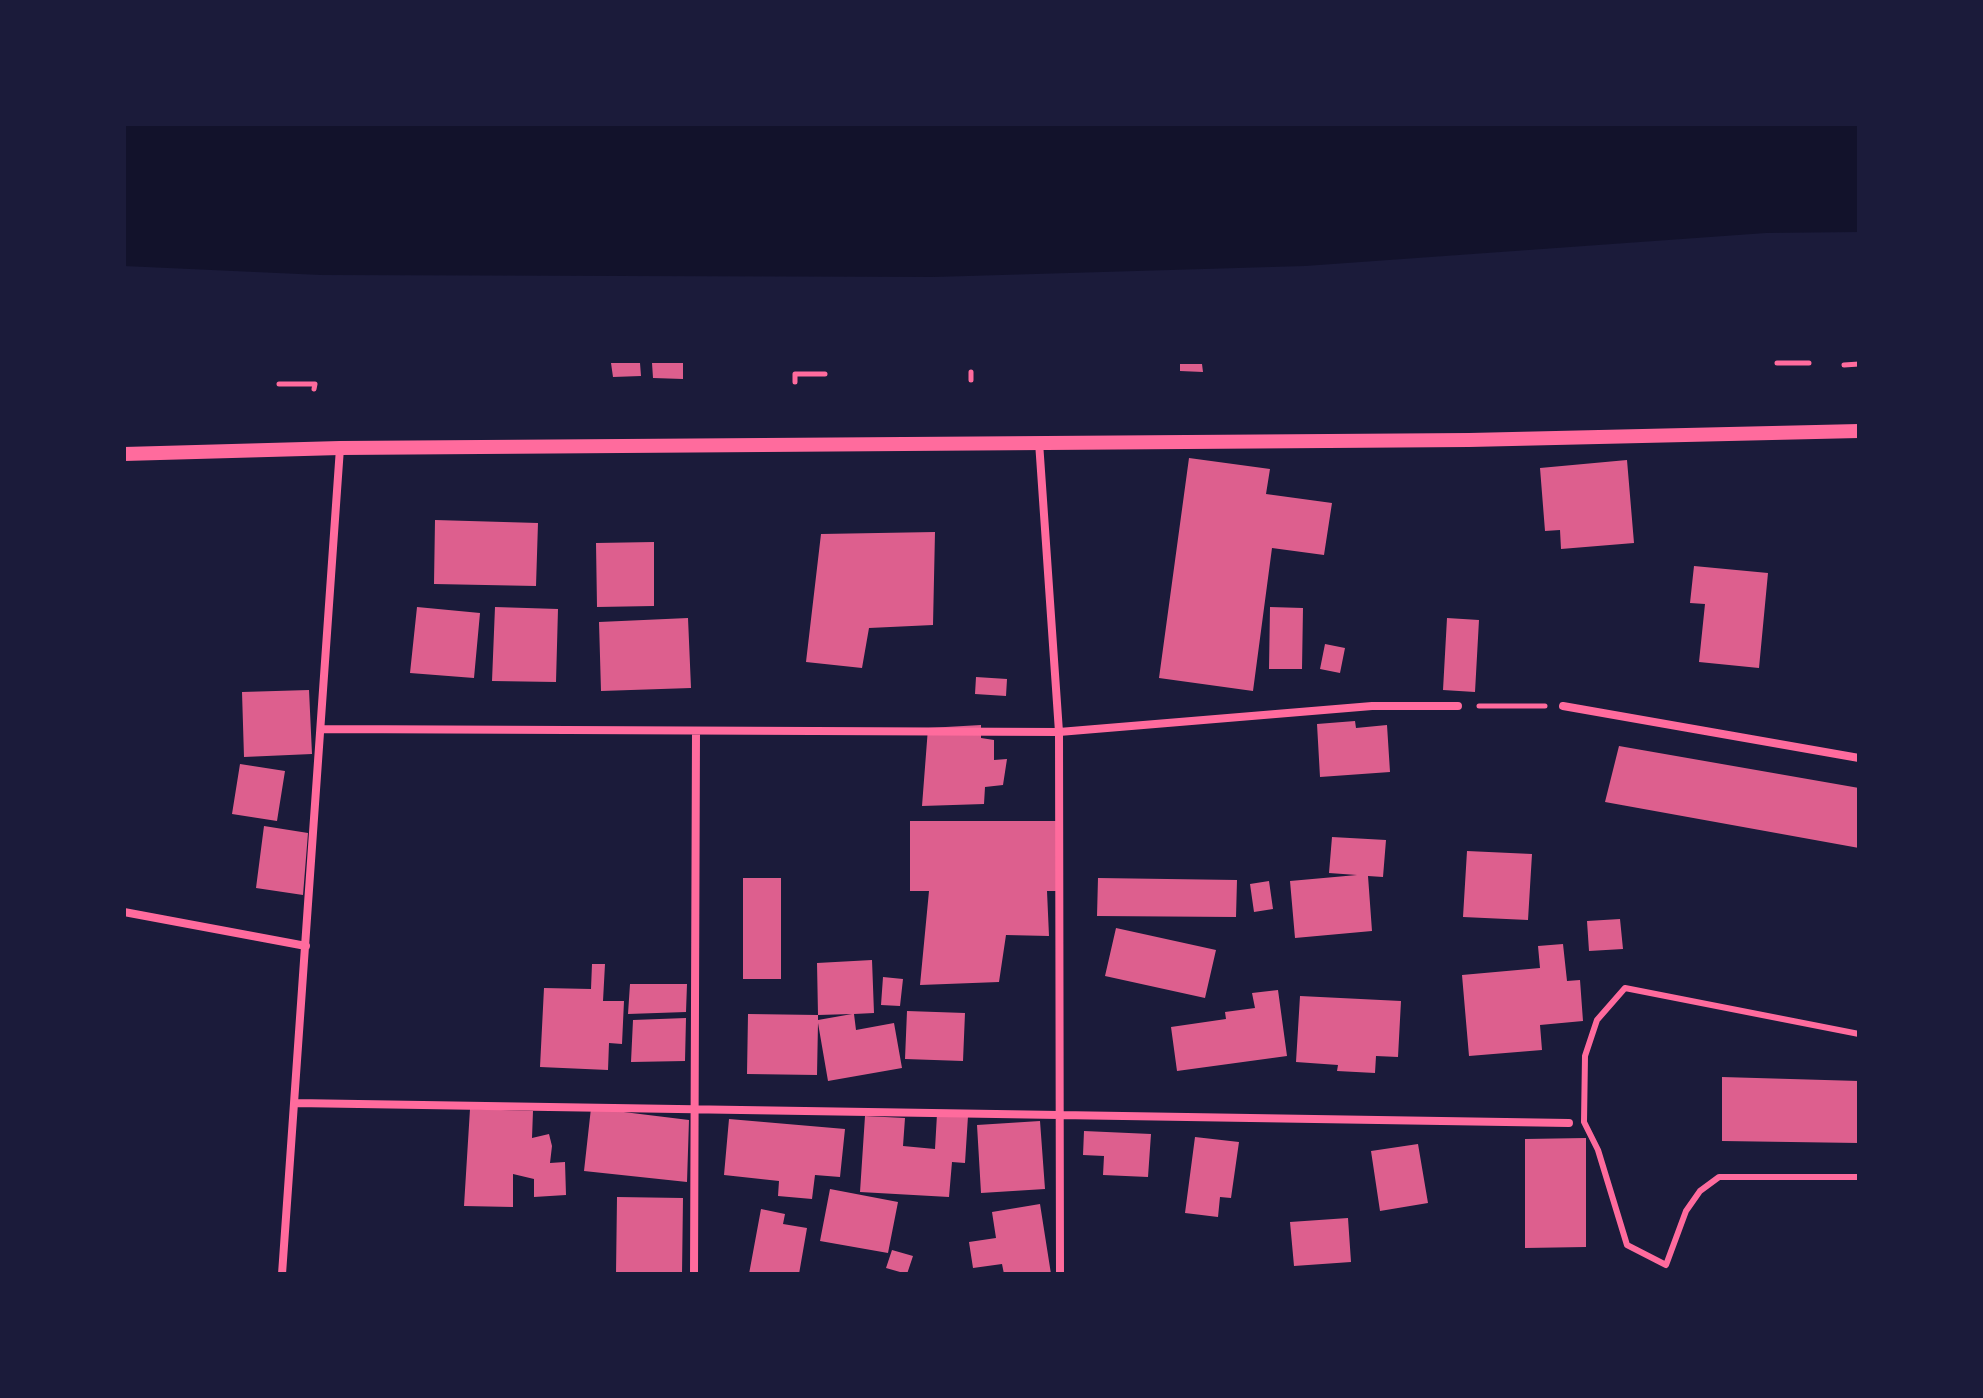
<!DOCTYPE html>
<html>
<head>
<meta charset="utf-8">
<style>
	body { margin:0 }
	#map { position:relative; width:1983px; height:1398px; overflow:hidden; background:#1b1b3a; font-family:"Noto Sans",sans-serif }
	canvas { display:block }
	.frame { position:absolute; inset:0; border:126px solid #1b1b3a; pointer-events:none }
</style>
</head>
<body>
<div id="map">
<canvas width="1983" height="1398"></canvas>
<div class="frame"></div>
</div>
<script>
const g = document.querySelector('canvas').getContext('2d');
g.lineJoin = 'round';
function fillPath(path, color) { g.fillStyle = color; g.fill(path, 'evenodd'); }
const toPath = rows => new Path2D(rows.map(r => 'M' + r).join(''));
function strokePath(path, color, width, dash) { g.strokeStyle = color; g.lineWidth = width; g.lineCap = dash ? 'butt' : 'round'; g.setLineDash(dash || []); g.stroke(path); }
fillPath(toPath([
	[124,124,1859,124,1859,232,1766,233,1305,266,934,277,321,275,124,266]
]), '#12122b');
fillPath(toPath([
	[611,363,640,363,641,376,613,377],
	[652,363,683,363,683,379,653,378],
	[1180,364,1202,364,1203,372,1180,371],
	[1189,458,1270,469,1266,494,1332,503,1324,555,1272,548,1253,691,1159,678],
	[1627,460,1634,543,1561,549,1560,530,1545,531,1540,468],
	[435,520,538,523,536,586,434,584],
	[935,532,933,625,869,628,862,668,806,662,821,534],
	[654,542,654,606,597,607,596,543],
	[1694,566,1768,573,1759,668,1699,662,1705,604,1690,603],
	[417,607,480,613,474,678,410,673],
	[495,607,558,609,556,682,492,681],
	[1270,607,1303,608,1302,669,1269,669],
	[688,618,691,688,601,691,599,622],
	[1447,618,1479,620,1475,692,1443,690],
	[1325,644,1345,648,1340,673,1320,669],
	[976,677,1007,679,1006,696,975,694],
	[309,690,312,754,244,757,242,692],
	[1355,721,1356,728,1387,725,1390,772,1320,777,1317,724],
	[981,725,981,738,994,740,994,760,1007,759,1003,785,985,787,984,804,922,806,928,728],
	[1619,746,1859,788,1859,848,1605,802],
	[240,764,285,771,277,821,232,814],
	[910,821,1059,821,1058,891,1047,891,1049,936,1006,935,999,982,920,985,929,891,910,891],
	[264,826,308,833,303,895,256,888],
	[1332,837,1386,840,1383,877,1368,876,1372,931,1295,938,1290,881,1357,875,1329,873],
	[1467,851,1532,854,1528,920,1463,917],
	[743,878,781,878,781,979,743,979],
	[1098,878,1237,880,1236,917,1097,916],
	[1269,881,1273,909,1254,912,1250,884],
	[1620,919,1623,949,1589,951,1587,921],
	[1116,928,1216,950,1205,998,1105,976],
	[1563,944,1567,981,1580,980,1583,1021,1540,1025,1542,1050,1469,1056,1462,975,1540,968,1538,946],
	[872,960,874,1013,854,1014,856,1030,894,1023,902,1068,828,1081,818,1023,817,1075,747,1074,748,1014,818,1015,818,1020,852,1014,818,1015,817,963],
	[592,964,605,964,603,1001,624,1001,622,1044,609,1043,608,1070,540,1067,544,988,591,989],
	[883,977,903,979,900,1006,881,1005],
	[630,984,687,984,686,1012,628,1014],
	[1278,990,1287,1056,1177,1071,1171,1027,1226,1019,1225,1012,1255,1008,1252,993],
	[1300,996,1401,1001,1398,1057,1376,1056,1375,1073,1337,1071,1338,1065,1296,1062],
	[907,1011,965,1013,963,1061,905,1059],
	[686,1018,685,1061,631,1062,633,1020],
	[1722,1077,1859,1081,1859,1143,1722,1141],
	[591,1108,689,1120,687,1182,584,1171],
	[470,1109,533,1111,532,1138,549,1134,552,1146,550,1163,565,1162,566,1195,534,1197,534,1179,513,1174,513,1207,464,1206],
	[937,1114,968,1116,965,1163,952,1162,949,1197,860,1192,865,1116,905,1118,903,1146,935,1149],
	[729,1119,845,1129,840,1177,815,1175,812,1199,778,1196,779,1181,724,1175],
	[1040,1121,1045,1189,981,1193,977,1125],
	[1084,1131,1151,1134,1148,1177,1103,1175,1104,1156,1083,1155],
	[1195,1137,1239,1142,1231,1198,1220,1197,1218,1217,1185,1213],
	[1586,1138,1586,1247,1525,1248,1525,1139],
	[1418,1144,1428,1203,1380,1211,1371,1151],
	[830,1189,898,1202,888,1253,820,1241],
	[617,1197,683,1198,682,1274,616,1274],
	[1040,1204,1051,1274,1004,1274,1002,1264,973,1268,969,1242,996,1238,992,1212],
	[761,1209,785,1214,783,1224,807,1228,799,1274,749,1274],
	[1348,1218,1351,1262,1294,1266,1290,1222],
	[892,1250,913,1256,907,1274,886,1268]
]), '#dd5f8e');
strokePath(toPath([
	[1777,363,1809,363],
	[1844,365,1859,364],
	[971,372,971,380],
	[795,382,795,374,825,374],
	[279,384,315,384,314,389],
	[1479,706,1545,706]
]), '#ff6b9d', 5);
strokePath(toPath([
	[1859,1034,1625,988,1597,1020,1585,1056,1584,1122,1598,1150,1627,1245,1666,1265,1686,1211,1700,1191,1719,1177,1859,1177]
]), '#ff6b9d', 6);
strokePath(toPath([
	[1039,442,1059,732,1060,1274],
	[1563,706,1859,758],
	[322,729,1059,732,1372,706,1458,706],
	[124,912,306,946],
	[295,1103,1569,1123],
	[282,1274,340,448],
	[694,1274,696,731]
]), '#ff6b9d', 8);
strokePath(toPath([
	[124,454,340,448,1469,440,1859,431]
]), '#ff6b9d', 14);
</script>
</body>
</html>
